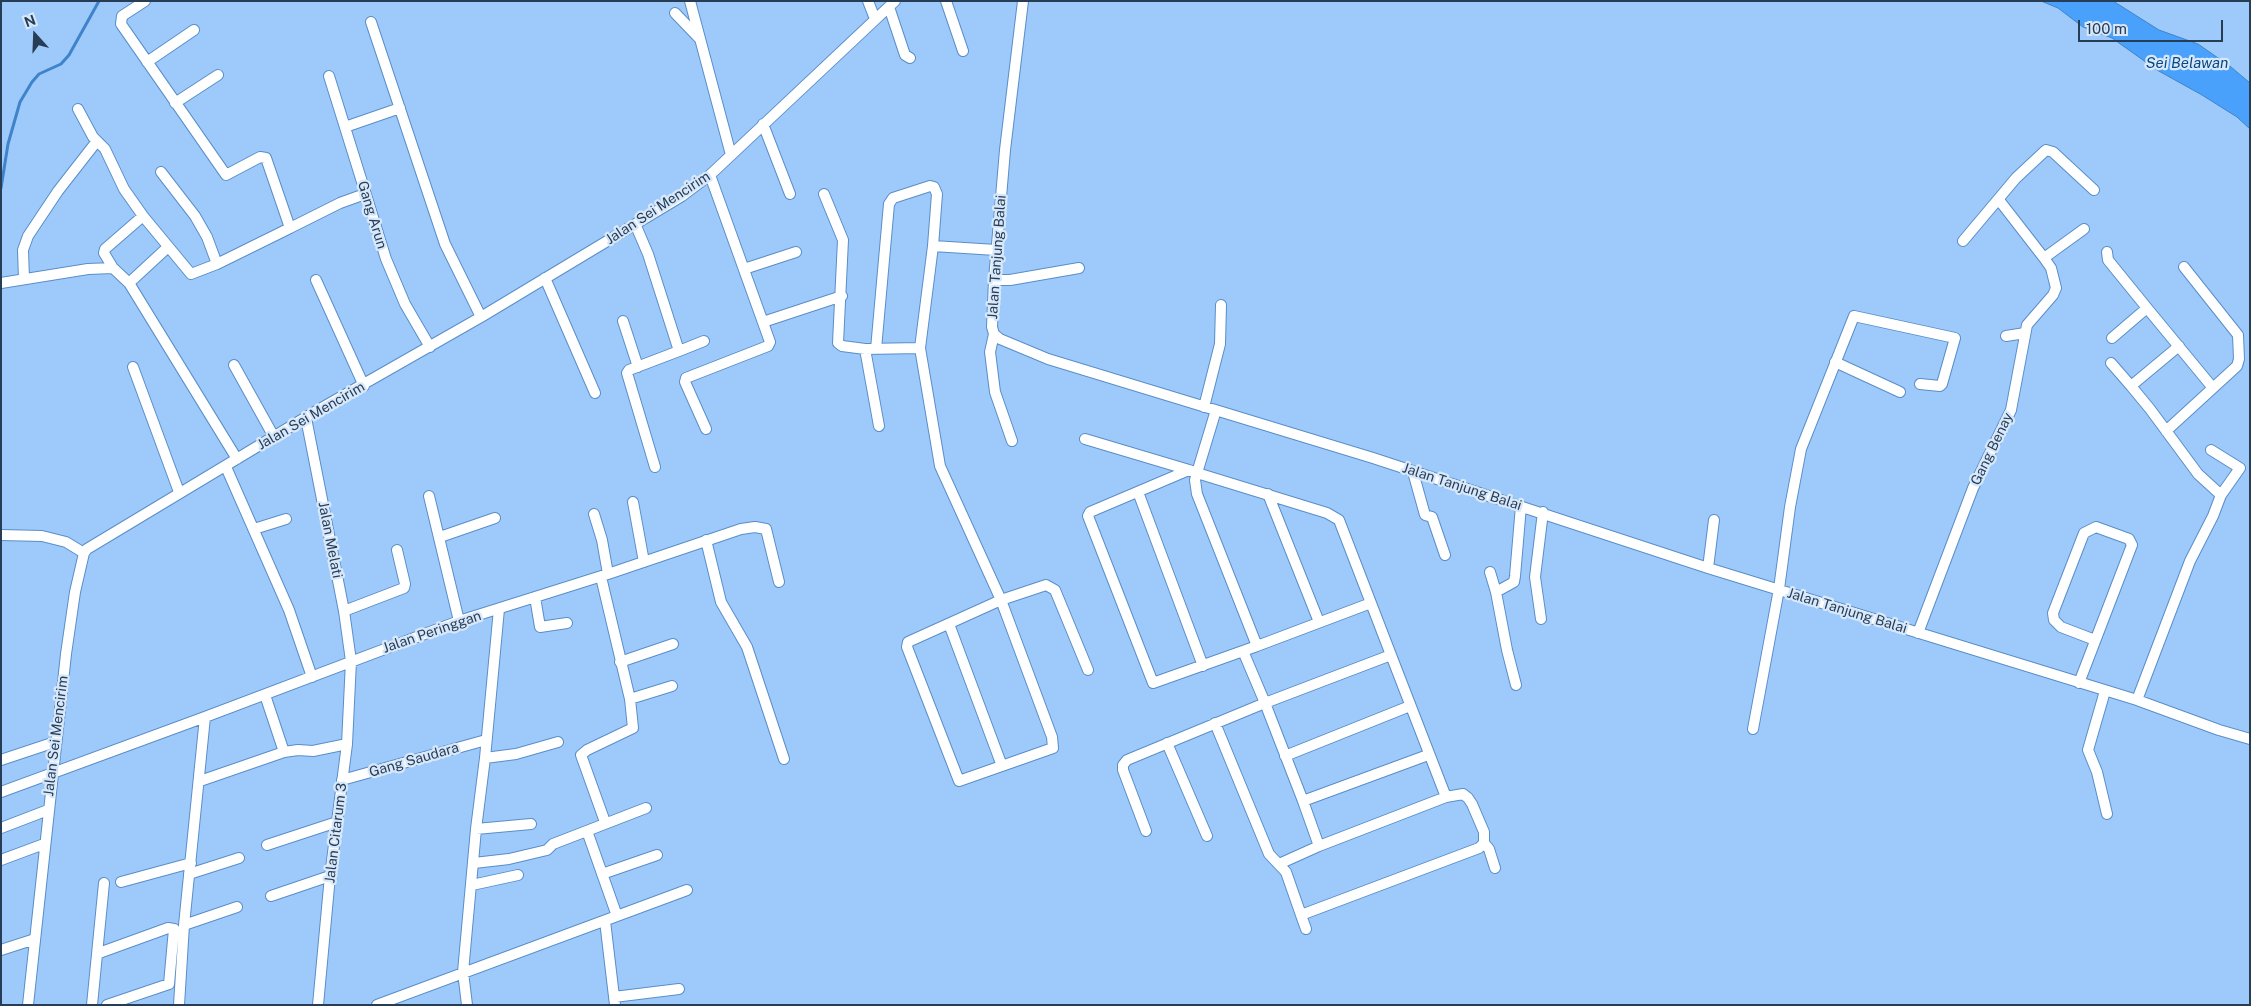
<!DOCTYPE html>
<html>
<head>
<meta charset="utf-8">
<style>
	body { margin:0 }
	#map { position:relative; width:2251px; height:1006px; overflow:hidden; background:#9ecafb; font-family:"Public Sans",sans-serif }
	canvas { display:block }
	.frame { position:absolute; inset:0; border:2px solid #273d56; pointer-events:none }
	.north { position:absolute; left:10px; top:10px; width:50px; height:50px; -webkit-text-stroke:4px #d8e8fb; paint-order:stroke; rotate:340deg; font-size:14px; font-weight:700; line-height:20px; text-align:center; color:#273d56 }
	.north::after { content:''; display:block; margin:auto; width:18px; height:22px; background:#273d56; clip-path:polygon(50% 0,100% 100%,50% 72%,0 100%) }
	.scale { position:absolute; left:2078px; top:20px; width:145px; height:22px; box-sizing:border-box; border:2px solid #273d56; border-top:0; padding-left:6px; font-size:15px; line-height:18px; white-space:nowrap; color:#273d56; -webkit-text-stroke:4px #d8e8fb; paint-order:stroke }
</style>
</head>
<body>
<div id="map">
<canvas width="2251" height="1006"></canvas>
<div class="frame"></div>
<div class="north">N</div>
<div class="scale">100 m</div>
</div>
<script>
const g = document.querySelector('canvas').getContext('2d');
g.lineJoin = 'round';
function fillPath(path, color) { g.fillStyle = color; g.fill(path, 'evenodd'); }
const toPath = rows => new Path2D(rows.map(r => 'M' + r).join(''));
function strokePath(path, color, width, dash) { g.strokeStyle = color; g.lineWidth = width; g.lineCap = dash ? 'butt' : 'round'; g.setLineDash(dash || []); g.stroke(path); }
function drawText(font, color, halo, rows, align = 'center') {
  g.font = font + ' "Public Sans",sans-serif'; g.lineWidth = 4.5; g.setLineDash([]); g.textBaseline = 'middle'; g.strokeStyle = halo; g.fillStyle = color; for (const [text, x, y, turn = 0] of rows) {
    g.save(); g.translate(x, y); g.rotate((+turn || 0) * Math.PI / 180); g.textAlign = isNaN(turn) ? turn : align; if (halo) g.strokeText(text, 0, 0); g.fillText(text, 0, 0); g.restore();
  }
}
const water = toPath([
	[2041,1,2113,1,2159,30,2198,44,2231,67,2250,83,2250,129,2237,117,2202,95,2157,70,2112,38,2083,27,2058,8,2041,1]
]);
fillPath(water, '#49a1fb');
strokePath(water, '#3f83ca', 1);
strokePath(toPath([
	[1,188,8,144,20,102,32,82,39,74,61,64,69,55,99,1]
]), '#3f83ca', 3);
const minor = toPath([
	[145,1,122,16,121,24,226,175,260,157,266,158,290,228,340,203,365,194],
	[690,1,731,155],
	[868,1,875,19],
	[946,1,963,51],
	[1023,1,1005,150,994,280,992,327,994,334,1000,339,1048,359,1373,458,1708,568,2137,700,2219,730,2250,739],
	[889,7,905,55,910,58],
	[675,13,699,38],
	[371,22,445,244,481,317],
	[147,62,194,30],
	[329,76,386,259,405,304,430,347],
	[175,103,218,75],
	[78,109,93,137,105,149,124,189,143,216],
	[763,124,790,194],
	[345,127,400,108],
	[161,172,195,216,207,237,217,264],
	[824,194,843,240,838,343,842,346,865,349,920,348],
	[1999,200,2044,258],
	[636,226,648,254,679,351,629,370,627,373,655,467],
	[1963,241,2016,178,2046,150,2053,152,2094,190],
	[996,250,933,246,920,348,940,466,1001,600,1052,737,1053,748,959,781,907,647,908,642,1001,600,1046,585,1055,590,1088,670],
	[2107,252,2108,260,2147,308],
	[113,268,104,253,105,249,143,216,191,274,217,264,290,228],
	[744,269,796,252],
	[545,278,595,393],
	[24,279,23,250,28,236,58,191,97,141],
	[316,280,364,386],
	[994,280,1010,280,1079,268],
	[1,283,88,269,113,268,129,283,237,459],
	[129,283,168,247],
	[623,321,638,367],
	[763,322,842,296],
	[994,334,990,352,995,392,1012,441],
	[2006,336,2025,333],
	[2112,338,2147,308,2213,388],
	[865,349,879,426],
	[876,349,889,204,893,198,930,186,934,187,937,194,933,246],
	[679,351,704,341],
	[1835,362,1900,392],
	[2111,363,2131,386],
	[234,365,274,437],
	[133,367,179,492],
	[1204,407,1220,344,1221,305],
	[1216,410,1197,473,1189,470,1090,512,1088,516,1153,683,1243,651],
	[306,418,344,611,351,661,347,744,330,876,318,1005],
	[706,429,685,382,686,378,768,346,770,342,710,175],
	[2166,431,2237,366,2239,359,2238,335,2184,267],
	[1085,439,1189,470],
	[2211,450,2240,468,2221,495],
	[226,467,289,610,312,677],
	[1413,472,1425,515,1432,517,1445,555],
	[1138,492,1203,666],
	[1268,494,1319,622],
	[429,496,459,621],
	[633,502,644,562],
	[594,514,602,540,608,574],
	[254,529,286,519],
	[1,535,42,536,66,542,84,553],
	[440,537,495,518],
	[706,540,721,602,747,647,784,759],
	[1708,568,1714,520],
	[1490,572,1496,592],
	[601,577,630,699,672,686],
	[535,597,540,627,567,623],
	[344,611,404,588,405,584,397,550],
	[1541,619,1535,577,1543,512],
	[949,624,1002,766],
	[1918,633,1973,488,2011,410,2027,325,2053,295,2056,288,2051,268,2044,258,2084,229],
	[1257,646,1371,603],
	[1391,655,1446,797],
	[620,662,673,644],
	[2079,683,2132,545,2129,539,2096,527,2084,533,2053,613,2054,620,2061,627,2095,640],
	[1516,685,1507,650,1496,592,1514,582,1515,576,1521,506],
	[2105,691,2088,750,2097,772,2107,814],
	[265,695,284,752],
	[2137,700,2190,561,2213,516,2221,495,2198,474,2150,409,2131,386,2179,346],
	[1215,723,1269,854,1286,872,1301,915,1479,848,1484,843],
	[1753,729,1779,589,1790,507,1801,449,1854,316,1955,338,1942,384,1940,386,1920,384],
	[1167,743,1207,836],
	[1285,756,1410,706],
	[485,758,516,754,558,742],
	[1,760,55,742],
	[342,780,486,740],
	[200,781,284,752,298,750,313,751,347,744],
	[1,792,205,717,459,621,608,574,741,529,755,527,766,529,779,582],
	[1303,801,1319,846,1446,797,1463,794,1468,798,1472,804,1484,832,1484,843,1489,849,1495,868],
	[605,822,581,755,587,750,633,728,630,699],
	[1,828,48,810],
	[476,829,531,824],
	[587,831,617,916],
	[1146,831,1123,770,1123,765,1127,760,1265,703,1391,655,1339,520,1327,513,1197,473,1195,480,1197,494,1257,646,1243,651,1265,703,1303,801,1428,755],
	[267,845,337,822],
	[1,860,44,844],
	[474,863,509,859,547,850,553,844,646,808],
	[1279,864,1319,846],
	[189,874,239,858],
	[602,874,657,855],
	[121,882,191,863],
	[472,885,518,875],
	[271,896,330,876],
	[1301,915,1306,929],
	[605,921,615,1005],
	[184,925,237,907],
	[1,950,35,939],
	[99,953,168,928,174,929,169,984,107,1005],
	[614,997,679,989],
	[28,1005,66,654,75,592,84,553,87,549,318,410,481,317,682,196,710,175,895,1],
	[92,1005,104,883],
	[179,1005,184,925,205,717],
	[377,1005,687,890],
	[467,1005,463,972,476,829,485,758,499,609]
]);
strokePath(minor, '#598ec8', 12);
strokePath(minor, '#fff', 10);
drawText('14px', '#273d56', '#d8e8fb', [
	["Jalan Sei Mencirim",658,208,-33],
	["Gang Arun",372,215,73],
	["Jalan Tanjung Balai",997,257,-86],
	["Jalan Sei Mencirim",311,416,-30],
	["Gang Benay",1992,449,-64],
	["Jalan Tanjung Balai",1462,487,18],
	["Jalan Melati",330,540,79],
	["Jalan Tanjung Balai",1847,611,17],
	["Jalan Peringgan",432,632,-19],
	["Jalan Sei Mencirim",56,736,-83],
	["Gang Saudara",414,760,-16],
	["Jalan Citarum 3",336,833,-83]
]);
drawText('italic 15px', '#074881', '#d8e8fb', [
	["Sei Belawan",2187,63]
]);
</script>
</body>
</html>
